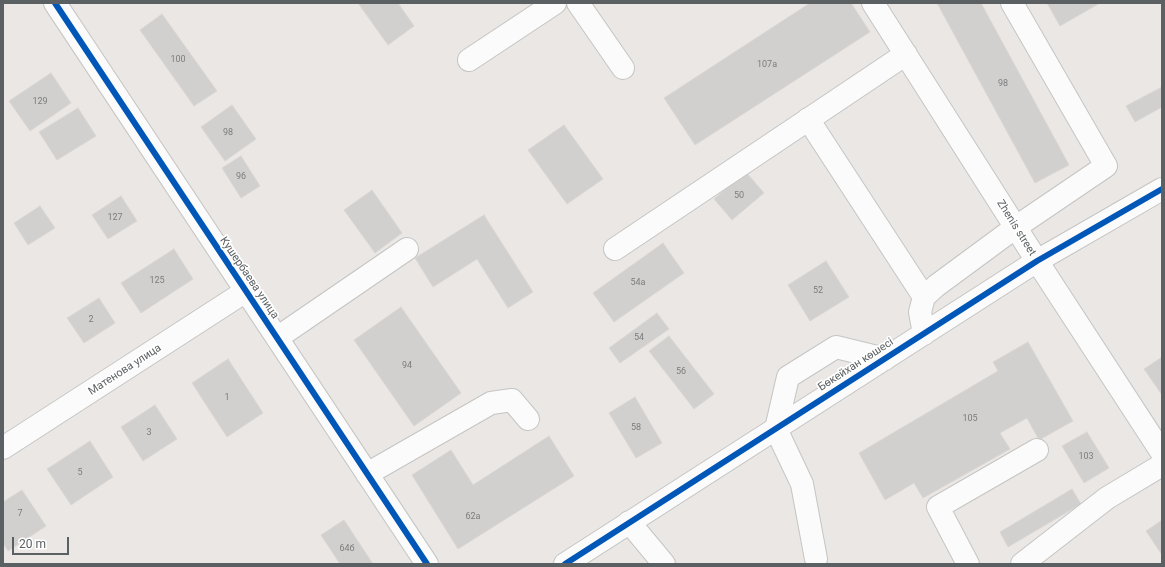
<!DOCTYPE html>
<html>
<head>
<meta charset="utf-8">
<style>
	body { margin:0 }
	#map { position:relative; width:1165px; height:567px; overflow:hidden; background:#eae7e4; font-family:Roboto,sans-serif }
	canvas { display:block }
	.frame { position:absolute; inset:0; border:4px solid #5b6062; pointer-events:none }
	.scale { position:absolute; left:12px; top:537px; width:57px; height:18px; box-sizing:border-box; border:2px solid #5b6062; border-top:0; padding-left:5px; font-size:12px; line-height:14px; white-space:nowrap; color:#5b6062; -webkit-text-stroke:3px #fff; paint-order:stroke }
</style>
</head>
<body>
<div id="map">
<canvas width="1165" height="567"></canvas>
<div class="frame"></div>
<div class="scale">20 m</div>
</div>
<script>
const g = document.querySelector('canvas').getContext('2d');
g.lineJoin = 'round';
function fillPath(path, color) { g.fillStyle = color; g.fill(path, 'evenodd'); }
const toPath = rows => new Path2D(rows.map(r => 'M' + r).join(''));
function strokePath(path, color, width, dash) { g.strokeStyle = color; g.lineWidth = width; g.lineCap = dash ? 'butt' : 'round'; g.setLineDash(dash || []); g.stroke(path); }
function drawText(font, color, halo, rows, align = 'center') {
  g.font = font + ' Roboto,sans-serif'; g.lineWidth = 3.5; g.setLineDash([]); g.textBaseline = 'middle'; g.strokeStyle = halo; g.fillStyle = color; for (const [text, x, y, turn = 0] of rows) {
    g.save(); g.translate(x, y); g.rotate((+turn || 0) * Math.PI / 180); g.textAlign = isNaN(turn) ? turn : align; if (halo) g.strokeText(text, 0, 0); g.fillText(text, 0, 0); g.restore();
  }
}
const building = toPath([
	[358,3,398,3,414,26,388,45,358,3],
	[810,3,851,3,870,32,695,145,664,98,810,3],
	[937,3,981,3,1069,165,1035,183,937,3],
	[1047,3,1100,3,1060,26,1047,3],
	[162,14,217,91,194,106,140,30,162,14],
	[51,73,71,103,30,131,9,101,51,73],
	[1162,87,1162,107,1135,122,1126,106,1162,87],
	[232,105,256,139,225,161,201,127,232,105],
	[78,108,96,136,57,160,39,132,78,108],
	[564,125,603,179,567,204,528,150,564,125],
	[241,156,260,186,241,198,222,168,241,156],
	[746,172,764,193,732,220,714,199,746,172],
	[372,190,402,233,375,253,344,210,372,190],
	[121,196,137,221,108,239,92,215,121,196],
	[40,206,55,228,28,245,14,223,40,206],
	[484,215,533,292,508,308,477,259,433,287,415,258,484,215],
	[663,243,684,273,614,322,593,293,663,243],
	[174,249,193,279,141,313,121,283,174,249],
	[826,261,849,297,810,321,788,285,826,261],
	[99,298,115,323,84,343,67,318,99,298],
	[401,307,461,393,414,426,354,340,401,307],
	[657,313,669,329,620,363,609,348,657,313],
	[669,336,714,394,694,409,649,351,669,336],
	[1028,342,1073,421,1039,440,1027,418,1000,433,1010,449,923,498,914,483,885,500,859,453,998,371,993,362,1028,342],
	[1162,357,1162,395,1144,369,1162,357],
	[228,359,263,413,227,437,192,383,228,359],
	[635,397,662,443,636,458,609,413,635,397],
	[155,405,177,439,143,461,121,427,155,405],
	[1087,432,1109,468,1084,483,1062,446,1087,432],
	[549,436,574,476,458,549,412,475,451,450,473,485,549,436],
	[90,441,113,477,71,505,47,469,90,441],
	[1072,489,1081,504,1008,547,1000,532,1072,489],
	[22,490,46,526,8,551,3,543,3,502,22,490],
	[344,520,373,564,340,564,321,535,344,520],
	[1162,520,1162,555,1146,531,1162,520]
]);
fillPath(building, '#d2d0ce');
strokePath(building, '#dad6d4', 1);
const minor = toPath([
	[55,3,427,564],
	[578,3,623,68],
	[873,3,1037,261,1162,453],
	[469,60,555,3],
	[808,119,924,297],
	[615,249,906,54],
	[924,334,920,312,924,297,936,286,1016,227,1106,166,1012,3],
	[277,338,407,249],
	[3,448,246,291],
	[367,474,491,403,512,400,528,419],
	[629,522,664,564],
	[816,559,802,484,776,429,788,377,836,347,885,359],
	[565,564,1037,261,1162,189],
	[968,564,938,507,1037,450],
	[1022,564,1107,498,1162,465]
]);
strokePath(minor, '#c4c5c4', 24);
strokePath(minor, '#fcfbfb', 22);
strokePath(toPath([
	[55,3,427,564],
	[565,564,1037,261,1162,189]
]), '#0057b8', 6);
drawText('9px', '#7a7d7e', null, [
	["100",178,60],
	["107а",767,65],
	["98",1003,84],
	["129",40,102],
	["98",228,133],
	["96",241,177],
	["50",739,196],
	["127",115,218],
	["125",157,281],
	["54а",638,283],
	["52",818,291],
	["2",91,320],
	["54",639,338],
	["94",407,366],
	["56",681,372],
	["1",227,398],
	["105",970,419],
	["58",636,428],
	["3",149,433],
	["103",1086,457],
	["5",80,473],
	["7",20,514],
	["62а",473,517],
	["64б",347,549]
]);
drawText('11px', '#5b6062', '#fff', [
	["Zhenis street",1016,228,58],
	["Кушербаева улица",249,278,56],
	["Бөкейхан көшесі",856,365,-33],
	["Матенова улица",125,370,-33]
]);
</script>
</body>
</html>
